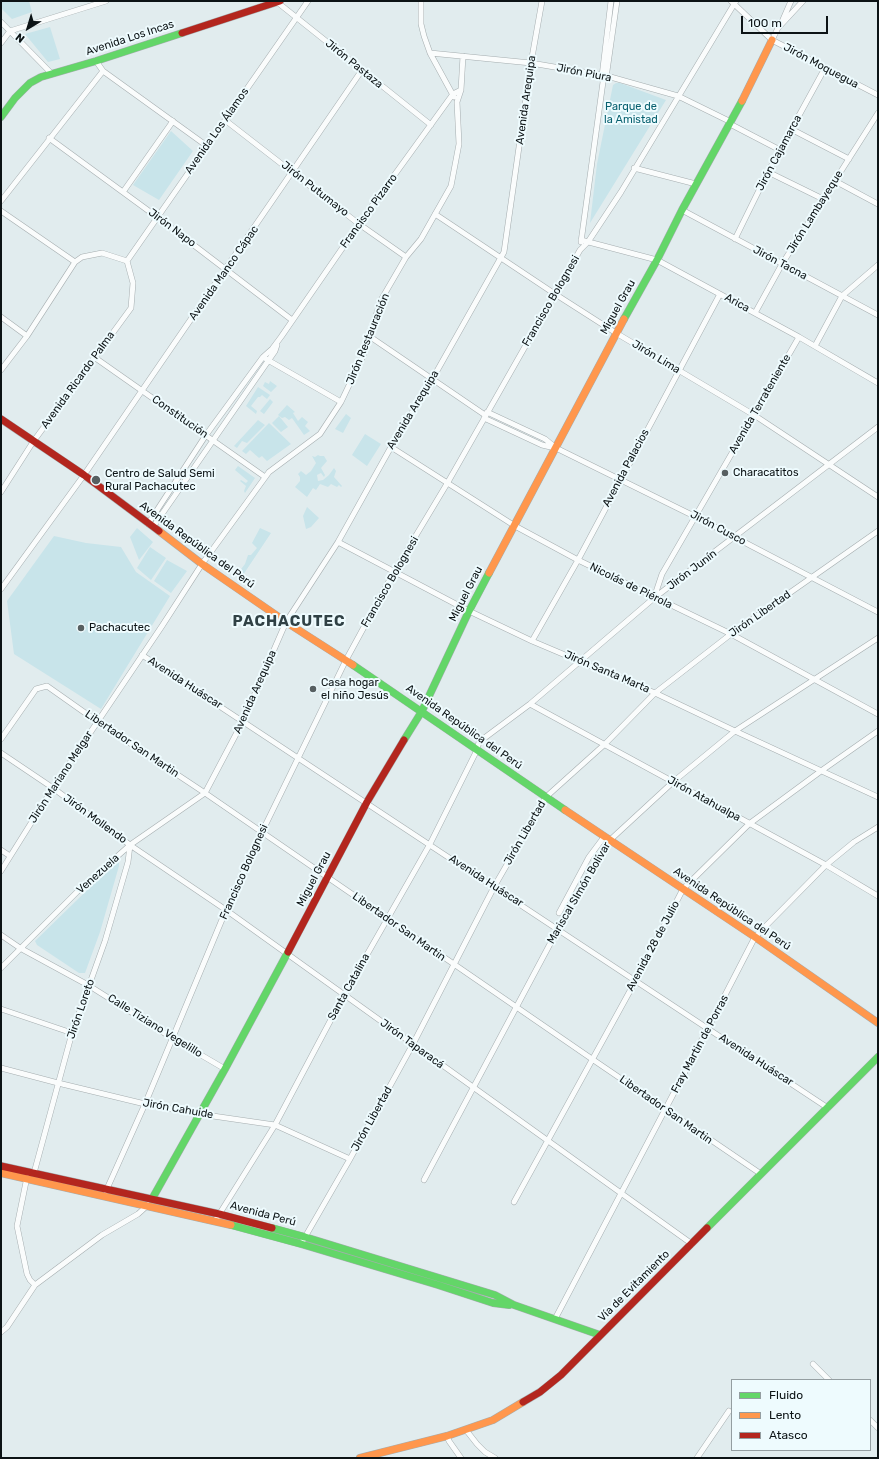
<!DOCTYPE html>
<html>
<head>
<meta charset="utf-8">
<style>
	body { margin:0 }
	#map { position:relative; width:879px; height:1459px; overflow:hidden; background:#e1ecee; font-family:Rubik,sans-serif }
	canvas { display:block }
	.frame { position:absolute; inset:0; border:2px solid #0c1315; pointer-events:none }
	.legend { position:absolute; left:731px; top:1379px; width:140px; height:72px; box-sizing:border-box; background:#eefbfe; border:1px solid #949ea1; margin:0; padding:5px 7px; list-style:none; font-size:12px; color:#0c1315 }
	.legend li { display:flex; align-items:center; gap:8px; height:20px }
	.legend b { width:20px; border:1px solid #949ea1 }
	.north { position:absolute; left:8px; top:8px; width:40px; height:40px; -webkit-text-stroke:3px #eefbfe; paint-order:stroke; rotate:218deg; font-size:11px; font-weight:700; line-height:16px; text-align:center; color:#0c1315 }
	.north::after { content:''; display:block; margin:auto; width:14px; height:18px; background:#0c1315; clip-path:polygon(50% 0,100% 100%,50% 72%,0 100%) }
	.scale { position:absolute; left:741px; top:16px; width:87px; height:18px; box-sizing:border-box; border:2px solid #0c1315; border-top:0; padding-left:5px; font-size:12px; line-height:14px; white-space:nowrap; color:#0c1315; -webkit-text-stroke:3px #eefbfe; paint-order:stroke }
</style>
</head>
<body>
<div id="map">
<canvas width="879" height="1459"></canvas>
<div class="frame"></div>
<ul class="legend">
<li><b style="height:5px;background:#63d668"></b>Fluido</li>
<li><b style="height:5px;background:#ff974d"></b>Lento</li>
<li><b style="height:5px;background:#b3261e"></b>Atasco</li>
</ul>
<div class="north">N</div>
<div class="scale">100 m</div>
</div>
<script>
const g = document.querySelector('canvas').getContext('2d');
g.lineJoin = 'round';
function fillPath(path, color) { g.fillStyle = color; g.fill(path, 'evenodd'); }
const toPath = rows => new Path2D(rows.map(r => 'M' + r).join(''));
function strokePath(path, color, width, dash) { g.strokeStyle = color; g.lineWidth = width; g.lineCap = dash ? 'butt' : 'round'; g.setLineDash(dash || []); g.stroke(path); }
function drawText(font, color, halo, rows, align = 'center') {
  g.font = font + ' Rubik,sans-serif'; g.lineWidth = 4; g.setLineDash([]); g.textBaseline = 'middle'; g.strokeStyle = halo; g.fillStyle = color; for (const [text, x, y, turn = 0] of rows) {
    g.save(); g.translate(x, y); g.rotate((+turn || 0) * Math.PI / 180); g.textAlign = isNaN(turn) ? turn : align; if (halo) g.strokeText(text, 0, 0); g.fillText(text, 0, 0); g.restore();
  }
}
fillPath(toPath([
	[1,1,29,1,32,12,12,19,1,8],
	[50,27,60,59,48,62,25,34],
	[616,83,620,83,666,100,590,223,597,164,613,85],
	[171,131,193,151,159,200,133,185],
	[270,381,277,386,271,392,263,386,265,382,269,384],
	[258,387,270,395,267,399,262,395,260,397,258,397,251,406,257,411,256,414,246,406],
	[270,399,273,402,264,414,260,411],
	[287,405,295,412,293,413,298,421,302,417,308,422,305,426,310,431,304,435,292,418,289,420,285,417,282,418,278,415],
	[346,414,351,418,343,433,335,429],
	[279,416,288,427,281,432,272,423],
	[258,420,265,425,247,443,242,441,237,448,234,446],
	[269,423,291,444,267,461,262,456,259,458,250,450,246,454,242,451],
	[365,434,381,444,367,466,352,455],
	[318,455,320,456,324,456,327,461,321,468,325,475,324,477,321,473,317,475,318,481,323,480,329,475,334,468,336,471,334,477,342,486,341,487,339,485,337,487,331,484,328,487,320,484,316,490,313,488,307,497,295,487,300,481,300,477,298,474,301,471,306,475,311,471,316,463,312,456,315,457],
	[238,466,255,478,245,493,244,491,246,486,240,481,241,480,246,483,248,481,235,470],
	[307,507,319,518,311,527,306,529,303,516],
	[137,528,153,542,139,560,130,537],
	[260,528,271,533,243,575,238,573,245,564,248,555,251,555,257,548,252,543],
	[54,536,86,543,121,547,136,572,170,596,101,709,14,654,7,601],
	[150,547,166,558,151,580,137,568],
	[167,560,187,571,171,593,154,581],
	[118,860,119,861,119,866,100,932,85,973,79,973,37,945,35,941]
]), '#c8e4ea');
const street = toPath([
	[421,1,421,24,424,36,430,53,454,97],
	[731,1,772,40,878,95],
	[277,2,431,125],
	[1,22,51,73],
	[781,24,791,1],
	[772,40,778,28,803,1],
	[1,43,10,31,106,1],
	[430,53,531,63,607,76,678,96,731,122],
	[96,61,103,71,207,146],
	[606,78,617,1],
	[225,120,359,224,406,257],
	[730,124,780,150],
	[791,129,849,159],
	[49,138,157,217,292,320],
	[634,168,696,184],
	[768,172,823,199],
	[835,181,878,204],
	[123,192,173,121],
	[1,201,103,71],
	[682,210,878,315],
	[1,211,75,262],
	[435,214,555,294,616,333,754,415,878,497],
	[735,239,768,172,825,68],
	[581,240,657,260,799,337,878,383],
	[581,242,603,82,602,76,611,1],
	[127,261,308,1],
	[755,313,782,264,878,113],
	[1,317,27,336],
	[369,336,485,415],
	[815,346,842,296,878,265],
	[94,357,265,477],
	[266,359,341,402],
	[1,370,27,336,75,262,82,257,102,253,127,261],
	[487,412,545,439,556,448,696,517,878,612],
	[484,418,542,445,555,448],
	[391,447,515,526,578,560,731,634,878,714],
	[1,492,33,442,131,308,133,283,127,261],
	[148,524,206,435,263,357,272,349,281,337,359,224,453,94,461,90],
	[153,527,275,351,277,345],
	[338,542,469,611,532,641,655,693,735,731,878,797],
	[1,589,84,475,362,70],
	[654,598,662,574,799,337],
	[532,641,578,560,720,294],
	[142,655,828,1108],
	[530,704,826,865,878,896],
	[1,739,36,689,47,686,98,722,205,793,592,1059,761,1174],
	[1,753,53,788,130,845,226,910,692,1244],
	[1,850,10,856],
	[1,871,53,788,162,626,202,564,269,472,320,434,341,402,363,356,381,300,406,257,421,239,451,186,459,144,457,102,461,90,463,56],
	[559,913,589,857,604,837],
	[1,935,20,948,88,985,172,1038,225,1069],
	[1,968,77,892,130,845,205,793,243,721,286,622,338,542,391,447,433,378,504,252,531,63,542,1],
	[1,1009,72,1033],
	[1,1068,58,1083,145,1104,199,1114,275,1125,350,1159],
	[34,1173,72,1033,105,941,128,862,130,845],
	[27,1177,17,1226,27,1274,30,1280,35,1285],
	[424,1180,558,929,609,841,673,782,735,731,878,638],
	[106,1191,145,1104,226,910,262,832,346,660,394,572,448,482,580,250,588,242,621,192,736,1],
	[514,1202,636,980,683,889,749,824,821,771,878,731],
	[215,1221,275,1125,344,995,430,844,477,750,479,742,530,704,654,598,878,427],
	[301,1244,350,1159,413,1044,494,887,546,797,605,744,655,693,731,634,878,531],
	[555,1319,708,1028,755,937,826,865,854,842,878,827],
	[1,1332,7,1327,35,1285,102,1235,138,1214,148,1205],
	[813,1364,829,1380],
	[870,1420,878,1428],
	[466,1430,477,1444,485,1452,495,1458],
	[447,1436,449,1441,461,1458],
	[697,1458,729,1411]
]);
const fast = toPath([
	[1,117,15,98,30,83,41,77,96,61,182,33],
	[624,319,657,260,682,210,742,101],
	[353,665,565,810],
	[404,740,422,711,469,611,489,573],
	[152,1199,225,1069,288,952],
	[231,1225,301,1244,438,1285,493,1303,509,1305],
	[272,1228,305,1237,495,1295,514,1305,600,1335],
	[707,1228,878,1057]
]);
const slow = toPath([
	[742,101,772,40],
	[159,531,202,564,286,622,353,665],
	[489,573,624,319],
	[565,810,755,937,878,1023],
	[1,1173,231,1225],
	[360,1458,447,1436,493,1420,523,1402]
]);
const jam = toPath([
	[182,33,280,1],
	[1,419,84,475,159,531],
	[288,952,367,802,404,740],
	[1,1166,219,1214,272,1228],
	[523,1402,540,1392,561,1375,707,1228]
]);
strokePath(street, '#a5adaf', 6);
strokePath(fast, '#a5adaf', 8);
strokePath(slow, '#a5adaf', 8);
strokePath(jam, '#a5adaf', 8);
strokePath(street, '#fafcfc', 5);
strokePath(fast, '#63d668', 7);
strokePath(slow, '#ff974d', 7);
strokePath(jam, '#b3261e', 7);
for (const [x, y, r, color] of [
	[725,473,4,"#575f61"],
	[96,480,5,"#575f61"],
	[81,628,4,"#575f61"],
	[313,689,4,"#575f61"]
]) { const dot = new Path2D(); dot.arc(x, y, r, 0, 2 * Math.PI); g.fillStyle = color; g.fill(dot); strokePath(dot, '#eefbfe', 1.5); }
drawText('11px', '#0c1315', '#eefbfe', [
	["Avenida Los Incas",130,38,-18],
	["Jirón Pastaza",354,64,39],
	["Jirón Moquegua",821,66,28],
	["Jirón Piura",584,73,11],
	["Avenida Arequipa",526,100,-82],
	["Avenida Los Álamos",217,131,-55],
	["Jirón Cajamarca",779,153,-62],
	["Jirón Putumayo",315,189,38],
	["Francisco Pizarro",369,211,-54],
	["Jirón Lambayeque",815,212,-58],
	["Jirón Napo",172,228,37],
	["Jirón Tacna",780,263,28],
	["Avenida Manco Cápac",224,273,-55],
	["Francisco Bolognesi",551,301,-60],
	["Arica",737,303,28],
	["Miguel Grau",618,307,-61],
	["Jirón Restauración",368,339,-68],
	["Jirón Lima",656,357,31],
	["Avenida Ricardo Palma",78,380,-54],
	["Avenida Terrateniente",760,404,-60],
	["Avenida Arequipa",413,410,-59],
	["Constitución",180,417,35],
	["Avenida Palacios",626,468,-62],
	["Jirón Cusco",718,528,28],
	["Avenida República del Perú",197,545,36],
	["Jirón Junín",692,570,-37],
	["Francisco Bolognesi",390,582,-60],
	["Nicolás de Piérola",631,586,26],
	["Miguel Grau",466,594,-63],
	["Jirón Libertad",760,614,-35],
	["Jirón Santa Marta",607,672,23],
	["Avenida Huáscar",185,683,33],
	["Avenida Arequipa",255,692,-66],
	["Avenida República del Perú",464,727,35],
	["Libertador San Martin",132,744,34],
	["Jirón Mariano Melgar",61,777,-57],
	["Jirón Atahualpa",704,799,29],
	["Jirón Mollendo",95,819,36],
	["Jirón Libertad",525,833,-60],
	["Francisco Bolognesi",244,872,-66],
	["Venezuela",98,874,-42],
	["Miguel Grau",314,879,-62],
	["Avenida Huáscar",486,881,33],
	["Mariscal SImón Bolívar",579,893,-60],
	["Avenida República del Perú",732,909,34],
	["Libertador San Martin",399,927,35],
	["Avenida 28 de Julio",653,946,-62],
	["Santa Catalina",349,987,-61],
	["Jirón Loreto",81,1009,-71],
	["Calle Tiziano Vegelillo",155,1026,32],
	["Jirón Taparacá",412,1044,36],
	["Fray Martin de Porras",700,1044,-62],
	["Avenida Huáscar",756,1060,33],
	["Jirón Cahuide",178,1109,10],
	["Libertador San Martin",666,1110,35],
	["Jirón Libertad",372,1119,-61],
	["Avenida Perú",263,1214,15],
	["Vía de Evitamiento",634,1286,-45]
]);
drawText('11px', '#086170', '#eefbfe', [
	["Parque de",631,107],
	["la Amistad",631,120]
]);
drawText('11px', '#0c1315', '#eefbfe', [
	["Characatitos",733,473],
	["Centro de Salud Semi",105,474],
	["Rural Pachacutec",105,487],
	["Pachacutec",89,628],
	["Casa hogar",321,683],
	["el niño Jesús",321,696]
], 'left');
g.letterSpacing = '1px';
drawText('bold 15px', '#304145', '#eefbfe', [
	["PACHACUTEC",289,622]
]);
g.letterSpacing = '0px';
</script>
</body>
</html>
